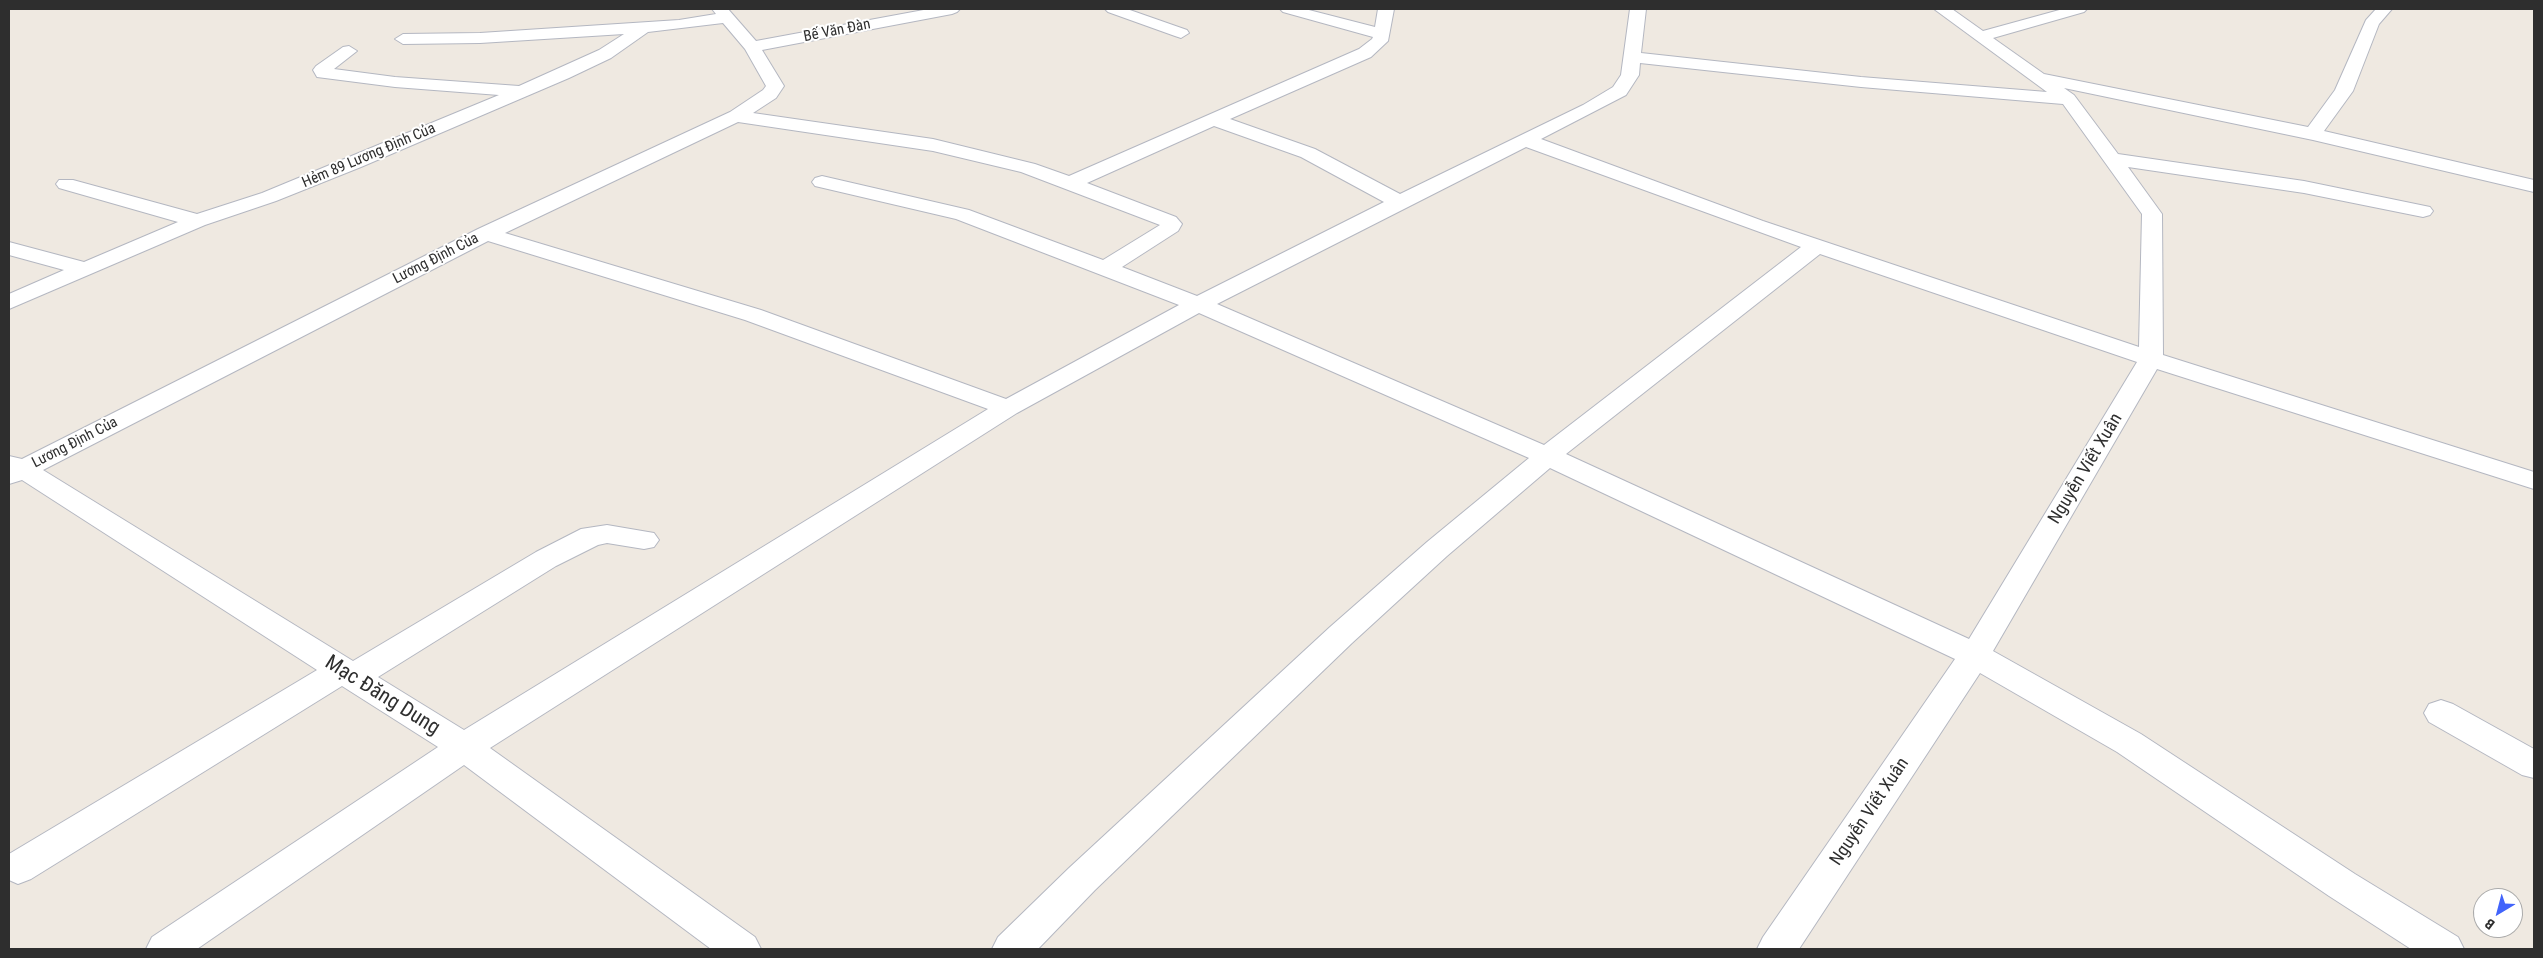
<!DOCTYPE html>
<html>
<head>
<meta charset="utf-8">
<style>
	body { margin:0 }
	#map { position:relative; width:2543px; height:958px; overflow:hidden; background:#efe9e1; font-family:"Roboto Condensed",sans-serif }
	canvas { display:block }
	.frame { position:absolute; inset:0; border:10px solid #2e2e2e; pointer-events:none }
	.north { position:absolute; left:2473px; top:888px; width:50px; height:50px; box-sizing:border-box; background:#fff; border:1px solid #ababab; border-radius:50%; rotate:217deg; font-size:14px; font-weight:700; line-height:20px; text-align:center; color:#2e2e2e }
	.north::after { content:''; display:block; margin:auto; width:18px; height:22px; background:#4264fb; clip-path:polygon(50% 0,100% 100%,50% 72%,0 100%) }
</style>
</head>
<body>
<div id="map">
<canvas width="2543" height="958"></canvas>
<div class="frame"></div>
<div class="north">B</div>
</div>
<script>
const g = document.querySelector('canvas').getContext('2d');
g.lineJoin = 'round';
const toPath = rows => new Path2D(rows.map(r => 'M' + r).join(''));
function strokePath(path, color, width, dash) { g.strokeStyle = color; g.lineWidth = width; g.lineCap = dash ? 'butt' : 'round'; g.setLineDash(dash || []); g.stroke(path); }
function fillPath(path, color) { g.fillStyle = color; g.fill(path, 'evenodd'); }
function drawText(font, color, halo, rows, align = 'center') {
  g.font = font + ' "Roboto Condensed",sans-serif'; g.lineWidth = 4; g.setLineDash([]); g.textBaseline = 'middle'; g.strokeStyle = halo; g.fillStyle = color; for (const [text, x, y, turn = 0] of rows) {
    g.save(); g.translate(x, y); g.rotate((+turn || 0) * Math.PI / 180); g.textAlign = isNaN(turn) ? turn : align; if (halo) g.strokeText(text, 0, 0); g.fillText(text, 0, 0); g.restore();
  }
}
const minor = toPath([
	[712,9,728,9,756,41,929,9,960,9,957,12,952,14,762,50,784,86,776,98,753,113,933,139,1035,164,1069,176,1359,49,1372,39,1373,37,1283,12,1280,9,1305,9,1375,27,1378,9,1394,9,1388,41,1371,57,1230,119,1315,149,1400,194,1583,105,1613,87,1621,75,1630,9,1646,9,1641,53,1861,77,2047,92,1934,9,1952,9,1983,31,2063,9,2087,9,2084,12,1993,38,2044,74,2308,127,2335,90,2366,20,2376,9,2392,9,2379,24,2353,91,2324,131,2534,180,2534,192,2313,140,2064,88,2074,95,2118,154,2304,181,2430,207,2433,211,2430,215,2423,217,2304,193,2128,167,2162,214,2163,355,2534,472,2534,489,2157,369,1993,651,2141,734,2355,874,2458,937,2464,949,2411,949,2329,896,2117,752,1980,673,1799,949,1757,949,1763,937,1955,659,1550,468,1447,556,1352,643,1095,890,1038,949,992,949,998,937,1069,868,1330,627,1427,542,1529,458,1199,313,1017,413,490,748,755,937,761,949,711,949,464,765,197,949,146,949,152,937,438,747,342,686,31,879,18,884,9,880,9,854,317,670,22,480,9,484,9,456,22,459,478,229,730,112,763,90,766,86,745,49,723,23,648,32,611,58,569,78,361,167,276,201,205,225,9,309,9,294,64,270,9,255,9,242,84,262,178,222,59,188,56,184,59,180,73,180,197,214,262,193,499,95,395,87,317,77,313,70,316,66,343,47,349,46,357,51,334,69,395,77,519,86,599,50,624,34,480,43,403,44,395,39,403,34,480,33,679,20,716,14,712,9],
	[1640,63,1861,87,2063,104,2142,214,2139,347,1763,221,1541,139,1626,95,1639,75,1640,63],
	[738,122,933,151,1021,172,1160,225,1103,260,969,210,822,176,815,178,812,182,815,186,956,219,1179,305,1006,399,761,310,505,233,738,122],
	[1214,126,1301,157,1384,202,1197,296,1122,267,1178,231,1182,224,1176,217,1087,183,1214,126],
	[1526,147,1801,247,1544,445,1217,304,1526,147],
	[488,241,745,320,988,409,464,730,378,677,556,566,598,545,607,543,644,549,654,547,659,540,654,533,607,525,581,529,536,552,353,661,43,470,488,241],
	[1820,254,2137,362,1969,639,1566,454,1820,254],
	[1105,9,1127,9,1187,30,1189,33,1181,38,1175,36,1108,12,1105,9],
	[2441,700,2453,704,2534,749,2534,778,2522,775,2429,722,2424,713,2429,704,2441,700]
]);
strokePath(minor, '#b4b7c1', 2);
fillPath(minor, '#fff');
drawText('15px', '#2e2e2e', '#fff', [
	["Bế Văn Đàn",837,31,-11],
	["Hẻm 89 Lương Định Của",369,156,-23],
	["Lương Định Của",436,259,-27],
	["Lương Định Của",75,443,-27]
]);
drawText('18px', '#2e2e2e', '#fff', [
	["Nguyễn Viết Xuân",2086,469,-59],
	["Nguyễn Viết Xuân",1870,812,-56]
]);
drawText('21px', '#2e2e2e', '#fff', [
	["Mạc Đăng Dung",382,696,32]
]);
</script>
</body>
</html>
